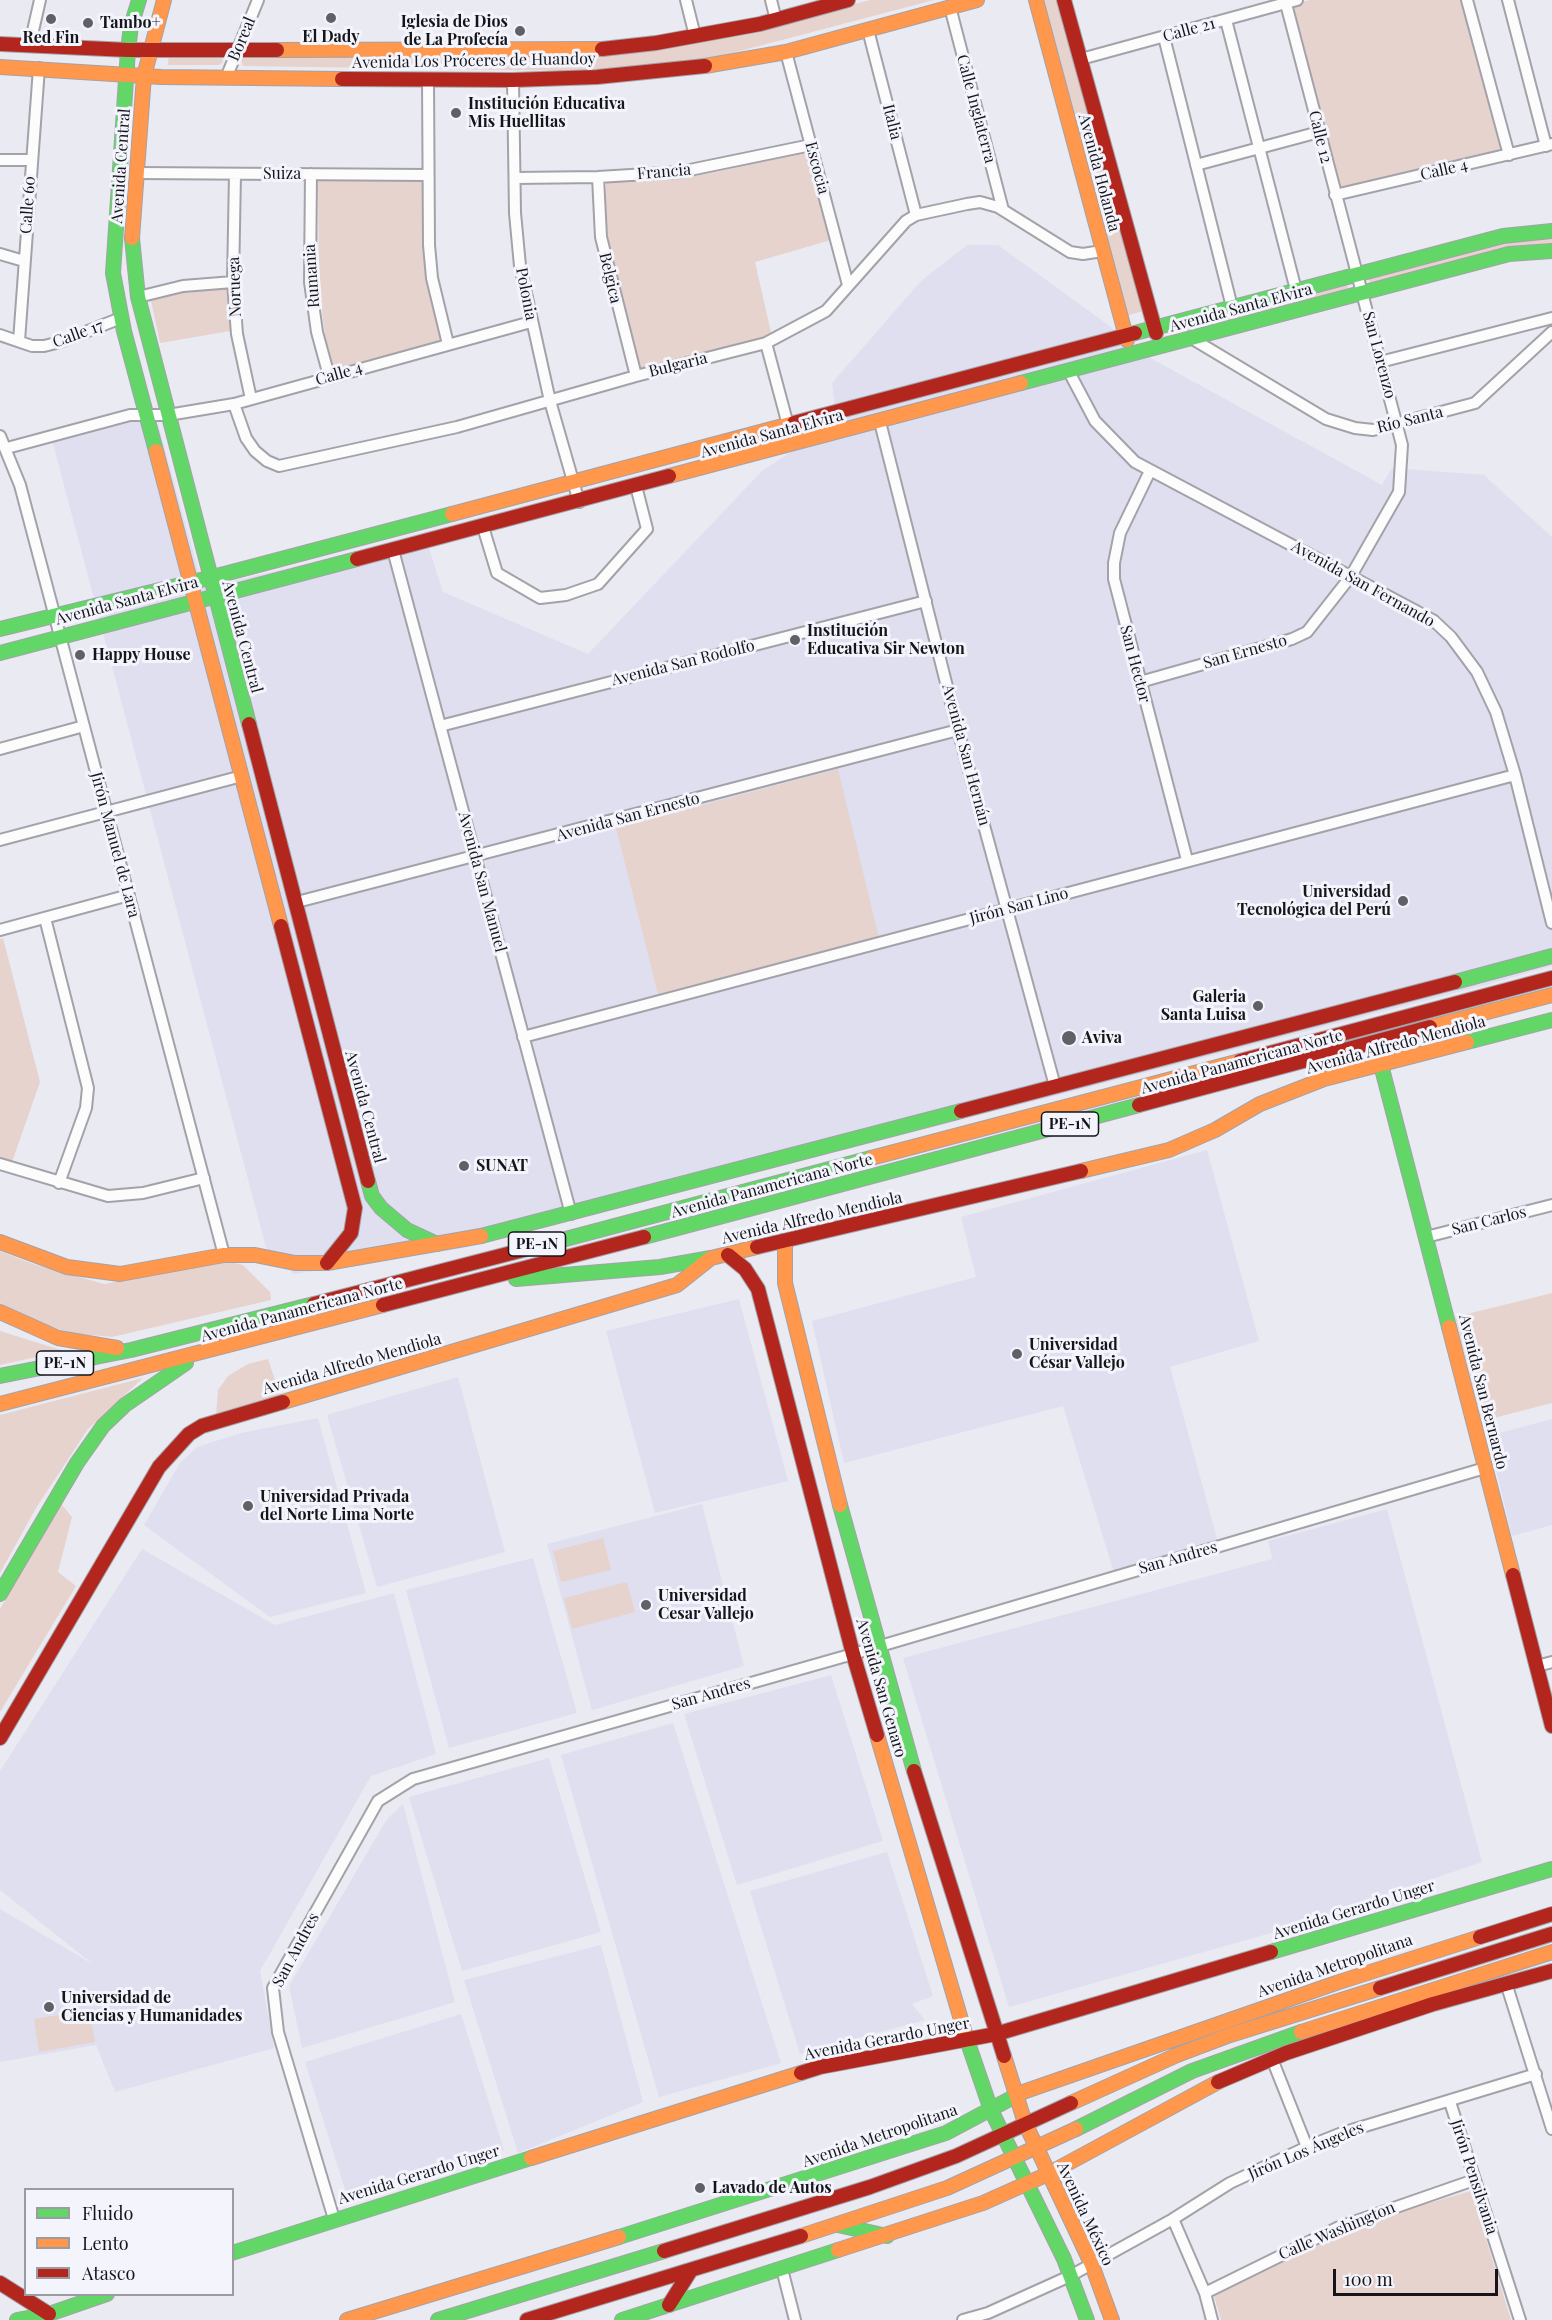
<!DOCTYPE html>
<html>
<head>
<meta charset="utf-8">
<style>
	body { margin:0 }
	#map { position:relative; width:1552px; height:2320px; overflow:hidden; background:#eaeaf2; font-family:"Playfair Display",serif }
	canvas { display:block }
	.legend { position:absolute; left:24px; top:2188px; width:210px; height:108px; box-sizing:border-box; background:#f4f4fd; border:2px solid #9b9ba2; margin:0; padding:8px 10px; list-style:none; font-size:18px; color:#15151a }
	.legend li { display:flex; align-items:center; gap:12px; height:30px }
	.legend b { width:30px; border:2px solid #9b9ba2 }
	.scale { position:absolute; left:1333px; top:2269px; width:165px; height:27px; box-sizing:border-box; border:3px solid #15151a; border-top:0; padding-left:8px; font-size:18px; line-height:21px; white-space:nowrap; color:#15151a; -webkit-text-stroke:4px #f4f4fd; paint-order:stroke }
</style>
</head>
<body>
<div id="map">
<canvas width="1552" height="2320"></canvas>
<ul class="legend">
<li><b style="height:8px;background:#63d668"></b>Fluido</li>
<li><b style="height:8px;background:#ff974d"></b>Lento</li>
<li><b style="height:8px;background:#b3261e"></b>Atasco</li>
</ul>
<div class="scale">100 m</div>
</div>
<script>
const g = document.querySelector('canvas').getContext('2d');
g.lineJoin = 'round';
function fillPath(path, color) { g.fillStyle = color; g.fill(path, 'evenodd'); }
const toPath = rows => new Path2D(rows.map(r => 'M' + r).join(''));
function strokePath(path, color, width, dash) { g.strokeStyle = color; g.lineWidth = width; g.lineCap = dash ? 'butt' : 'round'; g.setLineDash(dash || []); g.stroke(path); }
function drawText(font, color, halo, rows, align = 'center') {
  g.font = font + ' "Playfair Display",serif'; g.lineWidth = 6; g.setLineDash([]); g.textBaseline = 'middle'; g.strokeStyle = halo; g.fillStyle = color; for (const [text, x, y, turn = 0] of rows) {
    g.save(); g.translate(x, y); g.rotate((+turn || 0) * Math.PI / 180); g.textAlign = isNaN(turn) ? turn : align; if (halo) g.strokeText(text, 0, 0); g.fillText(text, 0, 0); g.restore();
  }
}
fillPath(toPath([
	[967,245,998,245,1111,327,1123,343,1382,485,1392,468,1484,475,1552,537,1552,966,1486,985,463,1248,294,1274,266,1247,52,440,135,420,158,424,203,588,425,536,443,592,588,654,762,471,837,422,832,383,921,281],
	[1207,1150,1259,1341,1170,1367,1219,1546,1115,1576,1063,1406,844,1463,812,1321,976,1277,961,1217],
	[739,1299,788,1481,655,1513,606,1331],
	[458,1377,505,1552,377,1587,327,1415],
	[318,1418,366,1593,270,1617,144,1525,180,1463,197,1447,241,1433],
	[1552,1419,1552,1525,1512,1536,1488,1436],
	[702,1504,744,1666,592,1710,547,1544],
	[1387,1509,1482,1862,1362,1903,1363,1907,1009,2007,903,1658,1272,1559,1280,1590,1268,1541],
	[142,1549,275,1625,394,1593,436,1754,371,1776,260,1971,274,2048,115,2092,96,2045,0,2062,0,1909,94,1965,0,1890,0,1771],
	[533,1558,577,1713,449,1748,406,1590],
	[831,1675,883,1841,737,1885,684,1714],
	[673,1723,781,2063,659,2097,561,1755],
	[549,1758,601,1932,462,1971,409,1797],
	[403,1804,455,2002,302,2048,289,1986,387,1819],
	[887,1852,933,1996,912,2004,925,2020,800,2054,750,1891],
	[601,1945,643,2102,518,2153,464,1980],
	[461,2014,504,2150,347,2196,305,2062]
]), '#dfdfef');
fillPath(toPath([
	[870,0,934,0,721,56,635,68,577,71,243,66,240,57,243,53,607,55,654,51,748,32],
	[1044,0,1061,0,1143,311,1126,316],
	[1310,0,1465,0,1506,149,1341,191,1290,5],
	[169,52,221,54,223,62,219,65,168,65],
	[809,148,831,240,755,262,772,337,639,370,613,276,606,233,606,182,683,178,726,170],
	[318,179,423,179,422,213,427,272,442,341,333,369,325,336,319,285],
	[1552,235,1552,244,1523,246,1370,285,1368,275,1496,241],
	[1347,282,1348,290,1171,337,1169,331],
	[231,285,236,330,160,343,150,296],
	[838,769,879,938,658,994,616,828],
	[3,938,40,1082,12,1162,0,1158,0,939],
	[0,1251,33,1264,104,1284,227,1261,243,1265,270,1292,271,1300,112,1337,70,1333,13,1313,0,1303],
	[1552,1293,1552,1403,1482,1421,1455,1317],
	[0,1331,64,1351,0,1365],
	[268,1359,281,1398,216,1415,218,1390,228,1376,248,1364],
	[143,1378,88,1429,36,1508,0,1573,0,1415],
	[61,1504,72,1517,58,1572,76,1586,0,1712,0,1609],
	[603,1538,611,1570,561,1582,553,1551],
	[627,1582,635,1612,572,1629,564,1598],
	[89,2010,95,2042,39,2052,34,2019],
	[1471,2191,1511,2320,1221,2320,1214,2296,1339,2235,1412,2208]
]), '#e6d3cd');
const street = toPath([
	[686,0,695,36],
	[771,0,776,20],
	[1467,0,1509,155],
	[1508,0,1546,146],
	[950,7,1003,210],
	[1226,20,1296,290],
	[868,30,916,215],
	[1164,37,1232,307],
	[30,44,40,0],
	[786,52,848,285],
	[1081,59,1297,0],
	[226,78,258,0],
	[428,80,429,245,432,278,448,344],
	[513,80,515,213,520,266,550,401,579,502],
	[0,160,31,160],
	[1196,165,1319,132],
	[137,173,427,175],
	[235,174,233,282,237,334,251,399],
	[311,174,310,282,317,332,329,376],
	[598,177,601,237,636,376],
	[515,178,598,177,680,172,811,145],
	[1335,195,1552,144],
	[0,254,24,261],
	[138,297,183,286,233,282],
	[0,335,32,346,44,346,60,342,121,318],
	[1191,338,1326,419,1355,428,1373,430,1475,403,1552,332],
	[19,341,39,68],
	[766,343,788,425],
	[1380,362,1552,318],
	[1068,370,1095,421,1135,462,1414,610,1434,621,1451,637,1477,672,1496,712,1515,775,1552,923],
	[234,404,246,438,255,451,267,461,279,466,457,427,636,376,766,343,826,311,906,221,916,215,967,204,980,202,998,207,1070,252,1083,254,1102,251],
	[880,422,958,730,1055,1086],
	[0,436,20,485,224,1255],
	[7,448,130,415,168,415,234,404,531,322],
	[1150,471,1120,533,1114,563,1114,579,1187,860],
	[483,527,497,573,540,598,566,595,598,584,647,529,636,486],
	[393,550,571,1214],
	[1140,682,1292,639,1307,632,1351,576,1399,492,1402,445,1285,0],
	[440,726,926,601],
	[0,749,84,726],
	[0,840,242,776],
	[297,902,958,730],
	[45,918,88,1088,86,1108,59,1183],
	[0,930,129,895],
	[523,1037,1515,775],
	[0,1164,108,1196,143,1193,204,1178],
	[1426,1237,1552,1205],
	[1537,1666,1552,1662],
	[1506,1983,1552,2129],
	[1272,2059,1307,2147],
	[1450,2102,1520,2320],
	[334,2219,278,2032,273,1988,378,1801,413,1779,853,1654,1485,1468],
	[1173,2219,1205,2293,1212,2320],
	[782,2269,795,2320],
	[1205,2293,1339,2227,1474,2180],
	[963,2320,988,2313,1070,2276,1173,2219,1230,2183,1307,2147,1342,2133,1536,2074]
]);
const fast = toPath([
	[139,0,131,26,128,50,113,273,124,331,156,451],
	[132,238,138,297,249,724],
	[1135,333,1503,236,1552,231],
	[1021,383,1509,254,1552,251],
	[0,629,209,578,452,514],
	[0,653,357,559],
	[1455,982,1552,956],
	[1467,1042,1552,1020],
	[1381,1065,1449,1327],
	[368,1181,372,1196,381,1208,407,1230,437,1244],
	[481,1236,961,1111],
	[644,1237,1139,1105],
	[558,1241,871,1158],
	[516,1279,660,1267,711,1258],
	[0,1376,131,1350,314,1304],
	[840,1505,914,1771],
	[0,1594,77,1463,103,1426,125,1405,186,1363],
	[1271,1952,1552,1869],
	[967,2040,991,2110,1064,2259,1087,2320],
	[1076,2129,1192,2071,1301,2032],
	[838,2225,887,2236],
	[619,2237,946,2133,1023,2092],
	[232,2253,531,2158],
	[17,2320,49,2314,107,2294],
	[438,2320,664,2251],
	[622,2320,838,2250]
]);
const slow = toPath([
	[1036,0,1127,340],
	[277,50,602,49],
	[705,66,786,52,977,0],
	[0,67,161,77,342,79],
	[132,238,144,76,164,0],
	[156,451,281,926],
	[669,476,1021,383],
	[452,514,794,423],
	[1430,1027,1552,995],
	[871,1158,1240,1061],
	[1081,1171,1169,1150,1215,1130,1260,1104,1324,1079,1467,1042],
	[785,1241,785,1283,840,1505],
	[0,1242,67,1267,120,1274,224,1255,255,1255,295,1263,327,1263,481,1236],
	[0,1312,58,1338,117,1348],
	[1449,1327,1513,1575],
	[283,1402,677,1285,711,1258,757,1247],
	[0,1404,383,1305],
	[877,1735,967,2040],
	[1301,2032,1552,1952],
	[1004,2056,1025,2123,1092,2265,1112,2320],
	[1023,2092,1336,1983,1480,1937],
	[1071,2103,1177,2055,1230,2035,1380,1988],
	[531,2158,801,2073],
	[801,2236,947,2188,1076,2129],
	[838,2250,983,2203,1048,2174,1218,2082],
	[347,2320,619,2237]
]);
const jam = toPath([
	[1064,0,1156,333],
	[0,44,128,50,277,50],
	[602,49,656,43,760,24,848,0],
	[342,79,513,80,597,77,705,66],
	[794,423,1135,333],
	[357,559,669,476],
	[249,724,368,1181],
	[281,926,355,1208,351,1233,327,1263],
	[1240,1061,1552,978],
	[1139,1105,1430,1027],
	[961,1111,1455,982],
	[757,1247,1081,1171],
	[728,1255,745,1269,758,1289,853,1654,877,1735],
	[314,1304,558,1241],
	[383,1305,644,1237],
	[1513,1575,1552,1726],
	[0,1738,159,1467,189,1434,202,1426,283,1402],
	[914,1771,1004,2056],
	[1480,1937,1552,1914],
	[1380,1988,1552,1934],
	[801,2073,820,2067,996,2034,1271,1952],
	[1218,2082,1286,2053,1433,2004,1552,1971],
	[664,2251,870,2187,956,2156,1071,2103],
	[0,2283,49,2314],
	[669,2305,691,2270],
	[527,2320,801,2236]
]);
strokePath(street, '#a3a2a9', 14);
strokePath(fast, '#a3a2a9', 16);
strokePath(slow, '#a3a2a9', 16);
strokePath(jam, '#a3a2a9', 16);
strokePath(street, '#fcfcfd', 10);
strokePath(fast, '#63d668', 14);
strokePath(slow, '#ff974d', 14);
strokePath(jam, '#b3261e', 14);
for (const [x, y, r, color] of [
	[331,18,6,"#606066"],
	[51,19,6,"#606066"],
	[88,23,6,"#606066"],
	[520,31,6,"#606066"],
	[456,113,6,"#606066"],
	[795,640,6,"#606066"],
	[80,655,6,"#606066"],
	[1403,901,6,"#606066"],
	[1258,1006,6,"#606066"],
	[1069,1038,8,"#606066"],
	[464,1166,6,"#606066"],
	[1017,1354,6,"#606066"],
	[248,1506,6,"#606066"],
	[646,1605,6,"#606066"],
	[49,2007,6,"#606066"],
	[700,2188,6,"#606066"]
]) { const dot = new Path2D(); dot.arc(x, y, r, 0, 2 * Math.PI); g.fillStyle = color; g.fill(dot); strokePath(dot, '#f4f4fd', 2); }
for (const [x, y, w] of [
	[1070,1124,57],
	[537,1244,57],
	[65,1363,57]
]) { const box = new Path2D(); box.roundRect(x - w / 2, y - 12, w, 24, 4.5); g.fillStyle = '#f4f4fd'; g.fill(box); strokePath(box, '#15151a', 1.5); }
drawText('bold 15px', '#15151a', null, [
	["PE-1N",1070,1124],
	["PE-1N",537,1244],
	["PE-1N",65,1363]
]);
drawText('bold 16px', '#15151a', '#f4f4fd', [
	["Iglesia de Dios",508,22,"right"],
	["de La Profecía",508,40,"right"],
	["Tambo+",100,23],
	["El Dady",331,37,"center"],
	["Red Fin",51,38,"center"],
	["Institución Educativa",468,104],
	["Mis Huellitas",468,122],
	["Institución",807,631],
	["Educativa Sir Newton",807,649],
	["Happy House",92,655],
	["Universidad",1391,892,"right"],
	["Tecnológica del Perú",1391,910,"right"],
	["Galeria",1246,997,"right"],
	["Santa Luisa",1246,1015,"right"],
	["Aviva",1082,1038],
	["SUNAT",476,1166],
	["Universidad",1029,1345],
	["César Vallejo",1029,1363],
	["Universidad Privada",260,1497],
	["del Norte Lima Norte",260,1515],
	["Universidad",658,1596],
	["Cesar Vallejo",658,1614],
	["Universidad de",61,1998],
	["Ciencias y Humanidades",61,2016],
	["Lavado de Autos",712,2188]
], 'left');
drawText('16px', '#15151a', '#f4f4fd', [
	["Calle 21",1189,30,-15],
	["Boreal",242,39,-67],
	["Avenida Los Próceres de Huandoy",474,61,-1],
	["Calle Inglaterra",976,109,75],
	["Italia",892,122,76],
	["Calle 12",1320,137,76],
	["Avenida Central",121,166,-86],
	["Escocia",817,168,75],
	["Calle 4",1444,170,-13],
	["Francia",664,172,-5],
	["Avenida Holanda",1099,173,75],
	["Suiza",282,174],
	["Calle 60",28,205,-86],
	["Rumania",312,276,-94],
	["Belgica",610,278,77],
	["Noruega",235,287,-92],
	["Polonia",526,294,79],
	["Avenida Santa Elvira",1241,308,-15],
	["Calle 17",78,334,-20],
	["San Lorenzo",1379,355,75],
	["Bulgaria",678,365,-14],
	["Calle 4",339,374,-16],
	["Río Santa",1410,420,-14],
	["Avenida Santa Elvira",772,434,-15],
	["Avenida San Fernando",1363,584,29],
	["Avenida Santa Elvira",127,601,-15],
	["Avenida Central",242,637,75],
	["San Ernesto",1245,652,-16],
	["Avenida San Rodolfo",683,663,-14],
	["San Hector",1135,664,75],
	["Avenida San Hernán",966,755,75],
	["Avenida San Ernesto",628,817,-15],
	["Jirón Manuel de Lara",115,845,75],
	["Avenida San Manuel",482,882,75],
	["Jirón San Lino",1019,906,-15],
	["Avenida Alfredo Mendiola",1396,1045,-15],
	["Avenida Panamericana Norte",1242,1062,-15],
	["Avenida Central",365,1107,75],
	["Avenida Panamericana Norte",772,1186,-15],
	["Avenida Alfredo Mendiola",812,1218,-13],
	["San Carlos",1489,1221,-14],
	["Avenida Panamericana Norte",302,1310,-15],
	["Avenida Alfredo Mendiola",352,1364,-16],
	["Avenida San Bernardo",1483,1392,76],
	["San Andres",1178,1558,-16],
	["Avenida San Genaro",881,1688,74],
	["San Andres",711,1694,-16],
	["Avenida Gerardo Unger",1354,1910,-17],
	["San Andres",296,1950,-62],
	["Avenida Metropolitana",1335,1966,-19],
	["Avenida Gerardo Unger",887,2039,-11],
	["Avenida Metropolitana",880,2136,-19],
	["Jirón Los Ángeles",1306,2151,-23],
	["Avenida Gerardo Unger",419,2175,-17],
	["Jirón Pensilvania",1474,2177,72],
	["Avenida México",1085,2214,65],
	["Calle Washington",1337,2231,-23]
]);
</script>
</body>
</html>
